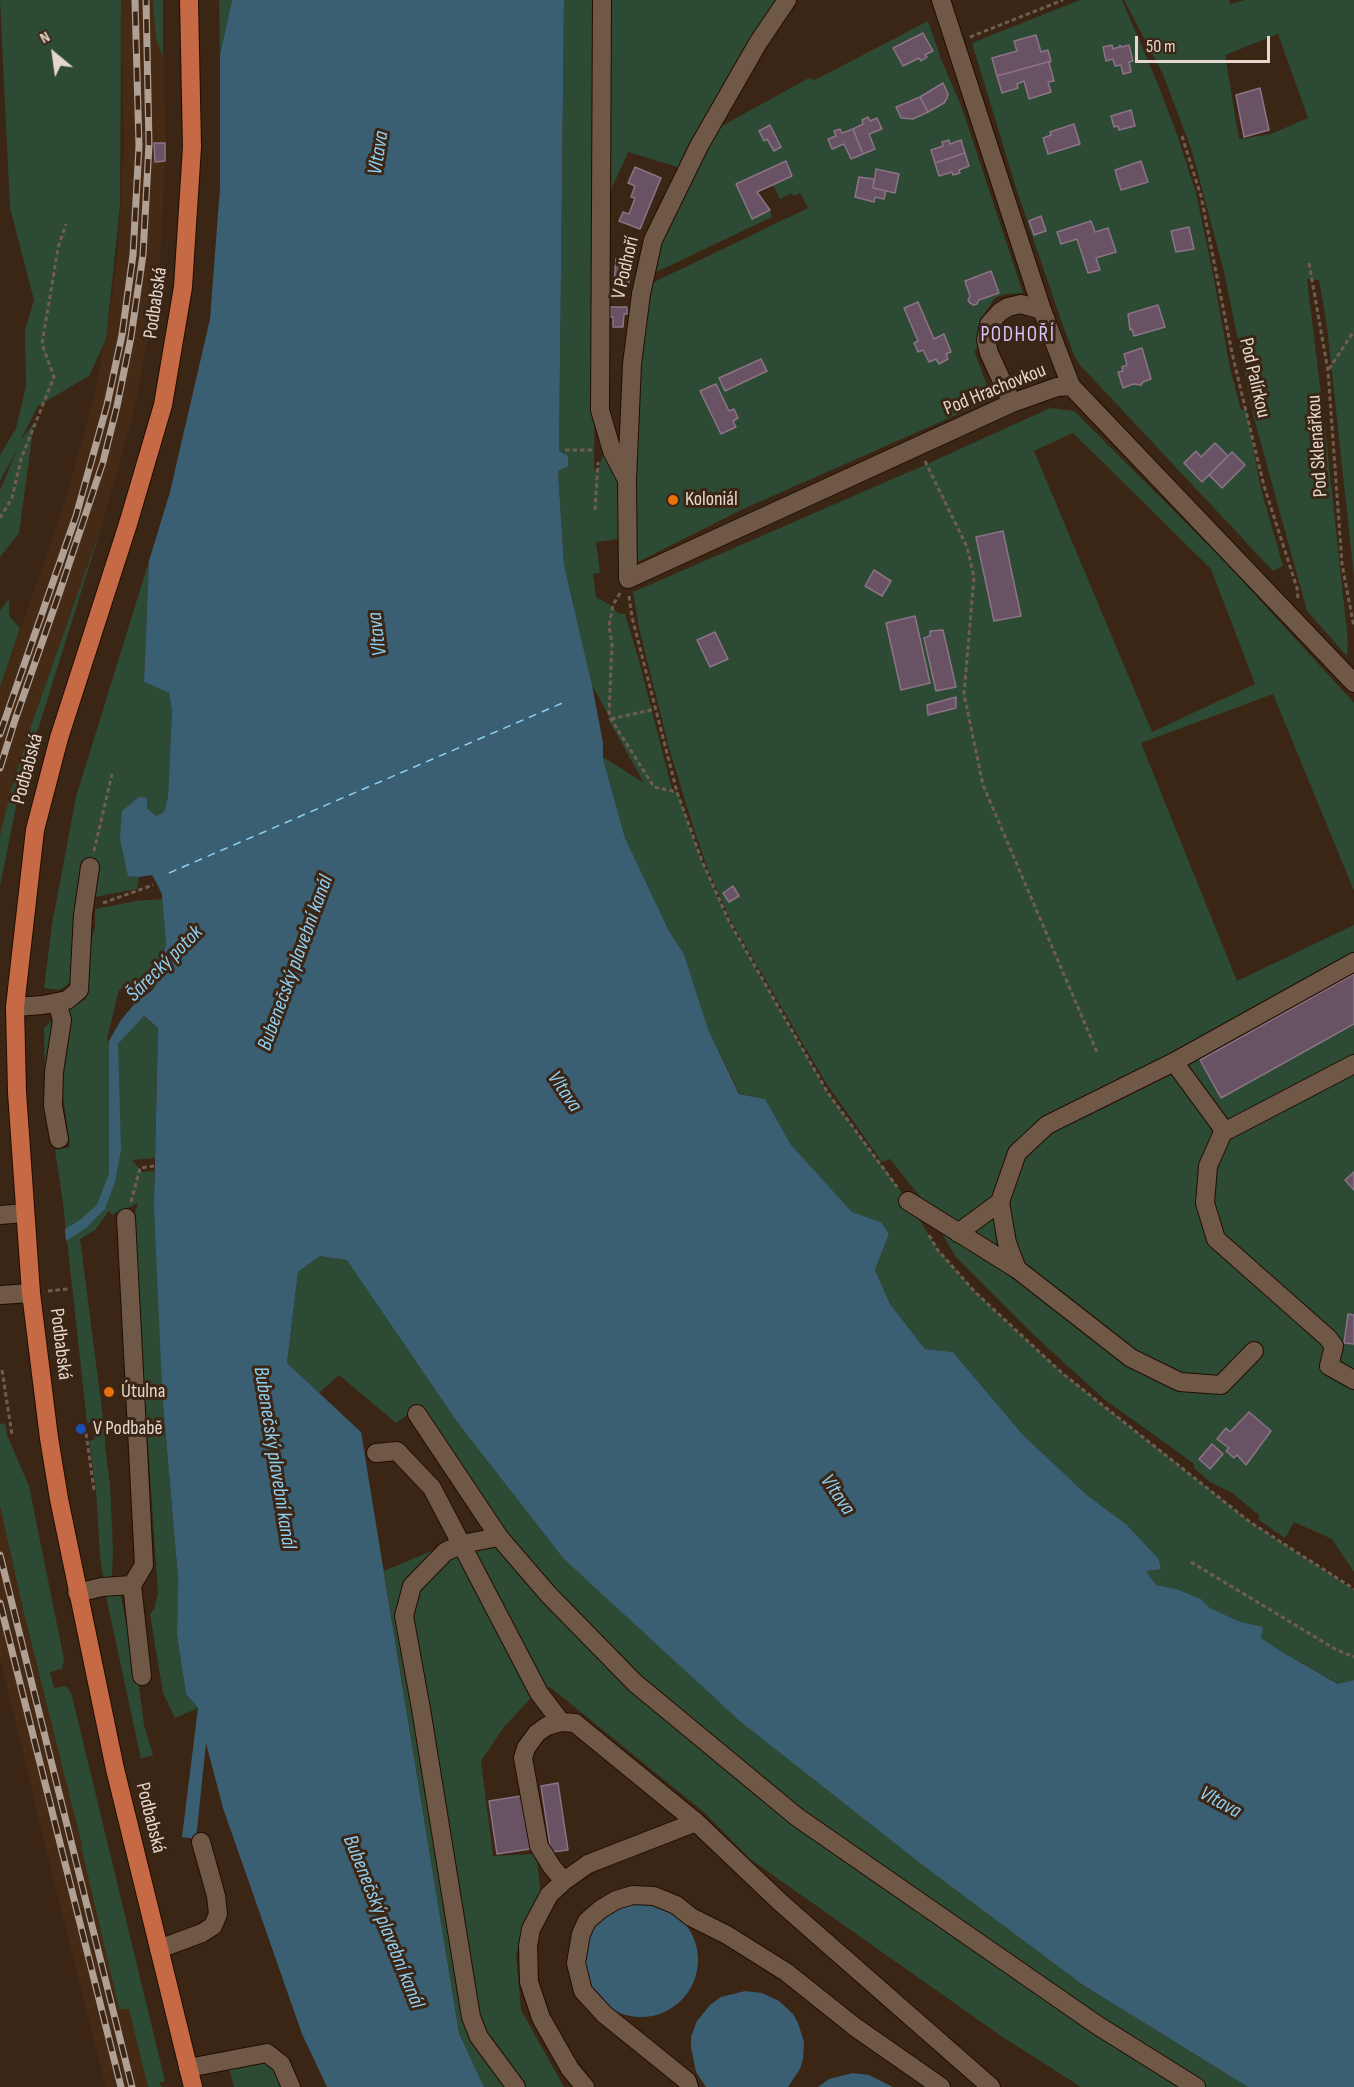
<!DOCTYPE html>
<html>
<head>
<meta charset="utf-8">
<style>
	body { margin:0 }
	#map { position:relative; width:1354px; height:2087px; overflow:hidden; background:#3b2616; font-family:"Sofia Sans Condensed",sans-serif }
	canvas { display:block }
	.north { position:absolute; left:24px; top:24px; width:60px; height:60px; -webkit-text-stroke:4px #3b2616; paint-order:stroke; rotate:331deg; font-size:16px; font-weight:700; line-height:24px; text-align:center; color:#e5d7cd }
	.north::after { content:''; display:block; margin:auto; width:21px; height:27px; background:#e5d7cd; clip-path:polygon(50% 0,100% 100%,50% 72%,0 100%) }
	.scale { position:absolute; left:1135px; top:36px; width:135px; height:27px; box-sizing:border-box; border:3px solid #e5d7cd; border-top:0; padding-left:8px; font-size:18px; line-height:21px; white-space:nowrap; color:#e5d7cd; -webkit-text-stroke:4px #3b2616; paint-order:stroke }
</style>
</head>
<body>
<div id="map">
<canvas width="1354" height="2087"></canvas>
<div class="north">N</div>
<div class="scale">50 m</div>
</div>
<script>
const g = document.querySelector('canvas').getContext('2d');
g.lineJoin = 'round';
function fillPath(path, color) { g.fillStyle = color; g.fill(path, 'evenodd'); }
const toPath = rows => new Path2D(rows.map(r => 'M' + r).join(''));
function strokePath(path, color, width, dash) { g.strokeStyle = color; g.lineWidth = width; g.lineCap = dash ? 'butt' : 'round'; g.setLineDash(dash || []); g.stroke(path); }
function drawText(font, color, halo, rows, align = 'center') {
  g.font = font + ' "Sofia Sans Condensed",sans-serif'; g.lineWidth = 6; g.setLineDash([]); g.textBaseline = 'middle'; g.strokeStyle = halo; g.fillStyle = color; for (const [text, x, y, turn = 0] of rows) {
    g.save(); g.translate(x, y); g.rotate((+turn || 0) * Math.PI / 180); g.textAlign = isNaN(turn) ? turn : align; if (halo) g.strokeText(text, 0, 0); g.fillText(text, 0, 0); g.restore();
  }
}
fillPath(toPath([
	[120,0,162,0,166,146,160,257,148,339,134,411,102,525,32,723,10,794,0,836,0,687,62,512,93,401,107,332,118,254,124,145],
	[0,1478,150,2087,106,2087,52,1874,0,1658]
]), '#452b16');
fillPath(toPath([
	[0,0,121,0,120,205,106,339,89,376,38,406,20,441,34,423,19,533,0,557,0,490,17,450,0,481,0,455,16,428,26,386,25,330,34,300,10,208],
	[153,0,163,0,163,56,156,39],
	[219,0,232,0,220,55],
	[564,0,597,0,594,470,598,470,605,449,625,492,622,567,618,539,596,542,600,573,593,574,596,597,610,605,618,613,625,614,639,661,672,789,661,788,677,792,702,861,729,921,828,1093,908,1201,937,1249,975,1292,1062,1373,1250,1522,1354,1590,1354,1680,1339,1684,1282,1652,1260,1638,1263,1627,1238,1621,1210,1608,1201,1599,1177,1589,1156,1585,1145,1571,1158,1558,1126,1524,1088,1496,1023,1435,953,1352,925,1349,890,1304,875,1270,889,1235,881,1222,852,1212,790,1145,765,1099,740,1094,708,1029,684,954,669,931,625,838,603,757,644,783,608,719,610,718,592,685,564,565,558,471,568,466,568,457,559,451],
	[608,0,780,0,681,168,628,152,607,199],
	[1080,0,1122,0,1157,82,1178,137,1196,193,1213,274,1230,368,1241,410,1246,409,1261,489,1283,566,1273,571,1080,365,1074,355,1061,320,1017,191,972,43],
	[1142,349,1151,379,1143,382,1140,385,1133,384,1123,387,1118,372,1123,371,1122,367,1127,365,1124,354],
	[1215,443,1228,456,1232,452,1245,465,1222,488,1209,475,1202,482,1184,463,1195,452,1201,457],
	[1124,0,1229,0,1230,4,1245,0,1354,0,1354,577,1327,326,1319,280,1307,279,1325,427,1348,642,1347,656,1307,611,1254,418,1224,272,1192,151,1162,72],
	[1278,34,1308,118,1271,134,1239,139,1225,55],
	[928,21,941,59,962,108,1023,293,1005,294,995,298,980,320,979,347,974,350,992,399,741,510,634,564,632,461,648,285,808,208,800,193,794,196,792,193,780,199,773,185,792,175,785,161,736,184,752,219,770,210,772,217,650,275,669,211,718,128,809,78,815,80],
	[923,33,933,51,925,55,926,57,921,60,919,58,903,66,893,48],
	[943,84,948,94,944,103,913,119,901,118,896,107,909,100,913,101],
	[867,117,870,121,877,118,881,129,869,134,875,149,851,159,844,144,832,149,828,139,836,136,834,131,839,129,842,133,863,124,862,120],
	[770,125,781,147,773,151,767,139,764,141,759,131],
	[948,140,950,144,960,140,969,166,959,170,960,173,954,175,952,172,939,176,931,150,943,146,942,142],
	[876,169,899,174,886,191,884,199,875,197,873,202,855,197,859,177,873,179],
	[991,272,999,293,979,300,974,305,970,303,968,300,970,296,965,281],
	[917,302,934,339,944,335,951,351,946,354,948,359,939,364,936,359,929,362,923,350,918,352,914,343,918,341,904,308],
	[761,359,767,372,725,390,719,378],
	[716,384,729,411,734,409,738,418,733,421,736,427,721,434,700,391],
	[1050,408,1074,411,1226,563,1354,703,1354,891,1273,694,1141,743,1237,981,1354,925,1354,974,1200,1060,1222,1098,1354,1024,1354,1172,1345,1180,1354,1190,1354,1572,1332,1539,1294,1522,1285,1538,1259,1520,1259,1515,1231,1492,1210,1482,1195,1469,1193,1463,1104,1399,1035,1336,956,1257,944,1237,941,1223,890,1159,882,1162,826,1083,731,921,709,872,694,830,669,748,640,632,633,592,927,464],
	[1073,433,1211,569,1255,684,1152,732,1034,451],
	[1003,531,1021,615,995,621,976,537],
	[874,571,891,581,882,596,865,586],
	[915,617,930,683,901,689,887,623],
	[715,632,727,659,710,667,697,640],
	[955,697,956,708,928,714,927,705],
	[1249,1412,1271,1431,1246,1464,1237,1455,1227,1451,1229,1448,1218,1439,1226,1429,1230,1432],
	[102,525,20,787,0,886,0,836,10,794,32,723],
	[149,561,144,682,169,693,172,710,168,797,164,812,156,816,147,808,147,798,128,875,139,877,137,889,94,897,73,976,69,984,59,990,44,988,52,924,76,797],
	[9,599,9,616,20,628,0,687,0,610],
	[163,899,166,944,154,989,119,989,107,1039,117,1054,118,1044,143,1016,158,1028,155,1158,132,1160,142,1172,154,1171,162,1391,178,1578,177,1635,186,1694,198,1708,175,1718,163,1693,150,1614,154,1609,158,1594,133,1220,138,1203,112,1215,109,1211,95,1230,80,1239,105,1433,105,1446,110,1485,113,1549,112,1575,115,1591,120,1592,139,1687,144,1725,153,1755,141,1759,106,1596,100,1556,96,1490,89,1441,95,1439,92,1423,87,1423,63,1203,55,1150,70,1147,60,1074,45,1084,44,1028,64,1009,86,999,90,944,95,928,95,909,136,901],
	[320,1256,347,1259,362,1281,929,1870,1083,1985,1248,2087,1081,2087,1001,2036,750,1859,705,1813,550,1687,529,1700,504,1727,481,1761,493,1856,536,1854,541,1895,527,1919,516,1954,521,2010,564,2087,484,2087,459,2033,384,1571,498,1523,418,1408,396,1423,339,1375,319,1393,287,1363,298,1272],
	[5,1423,7,1435,29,1486,64,1659,62,1669,50,1672,54,1688,66,1686,71,1692,165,2081,159,2083,162,2087,148,2087,129,2009,119,2009,81,1846,82,1845,24,1613,0,1506,0,1424],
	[267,2053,289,2087,234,2087,228,2065]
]), '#2c4a34');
fillPath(toPath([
	[232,0,564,0,559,451,568,456,568,466,558,471,564,565,592,685,603,743,603,758,625,838,669,931,684,954,708,1029,739,1094,765,1099,791,1145,852,1212,881,1222,889,1234,875,1270,890,1304,925,1349,953,1352,1023,1435,1088,1496,1126,1524,1158,1558,1161,1569,1146,1571,1156,1585,1177,1589,1201,1599,1210,1608,1238,1621,1263,1627,1261,1638,1282,1652,1338,1684,1354,1680,1354,2087,1248,2087,1083,1985,929,1870,741,1722,564,1559,458,1423,347,1260,320,1256,298,1272,287,1363,361,1432,459,2033,484,2087,327,2087,302,2034,223,1808,206,1743,196,1839,182,1837,198,1708,186,1694,177,1635,178,1578,162,1391,154,1205,158,1028,144,1016,118,1044,121,1150,115,1182,105,1209,86,1228,66,1241,65,1229,80,1220,97,1205,109,1174,109,1041,121,1020,137,1001,154,989,166,944,162,894,155,880,152,875,139,877,128,876,120,839,122,811,139,797,147,798,147,808,156,816,164,812,168,797,172,710,169,693,144,682,149,561,170,492,210,319,220,188,220,55],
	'584 1960a57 57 0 1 1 114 0a57 57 0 1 1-114 0Z',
	[745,1991,762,1993,779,2001,793,2014,798,2023,804,2042,803,2059,800,2069,788,2087,706,2087,696,2072,691,2047,691,2037,697,2021,710,2005,721,1997],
	[853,2073,869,2075,893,2087,818,2087,829,2079]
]), '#3a5f73');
strokePath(toPath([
	[169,873,567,701]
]), '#8dcff3', 1.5, [8, 6]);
const building = toPath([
	[923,33,933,51,925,55,927,57,921,61,919,58,903,66,893,48,923,33],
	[1036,35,1041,52,1048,50,1051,61,997,76,992,58,1017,51,1014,41,1036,35],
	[1112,45,1113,49,1119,47,1120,45,1121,47,1129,45,1133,61,1129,62,1131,72,1123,74,1121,65,1115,66,1113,59,1106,61,1103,47,1112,45],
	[1051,61,1049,63,1054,81,1048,82,1051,92,1029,99,1024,81,1017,84,1018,88,1002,93,997,76,1051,61],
	[943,83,948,94,947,98,944,103,928,112,920,97,943,83],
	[1260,88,1269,130,1244,137,1236,95,1260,88],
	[920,97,928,112,913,119,901,118,896,107,920,97],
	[1131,110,1135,126,1119,130,1118,126,1114,127,1111,116,1131,110],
	[868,117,870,121,877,118,882,129,869,134,875,149,863,154,853,129,863,124,862,120,868,117],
	[1074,124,1080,144,1048,154,1043,138,1051,135,1050,132,1074,124],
	[770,125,781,147,774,151,767,139,764,141,759,131,770,125],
	[840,129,842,133,853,129,863,154,851,159,844,144,832,149,828,139,836,136,834,131,840,129],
	[949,140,950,144,961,140,965,153,935,163,931,150,943,146,942,142,949,140],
	[154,143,165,143,165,161,155,162,154,143],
	[965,153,969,166,959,170,960,173,953,175,952,172,939,176,935,163,965,153],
	[786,161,792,176,757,192,770,210,752,219,736,184,786,161],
	[1141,161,1148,182,1121,190,1115,170,1141,161],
	[635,167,661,178,640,229,619,221,623,212,629,214,635,198,631,197,635,186,628,183,635,167],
	[876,169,899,174,895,193,873,188,876,169],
	[859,177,874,179,873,188,886,191,884,199,875,197,874,202,855,197,859,177],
	[1041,216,1046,231,1034,235,1029,221,1041,216],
	[1091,221,1095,232,1108,228,1116,252,1096,258,1100,270,1088,273,1077,239,1061,244,1057,232,1091,221],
	[1189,227,1194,249,1176,252,1171,231,1189,227],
	[616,259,633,261,628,286,614,283,616,259],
	[991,271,999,293,979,300,977,304,974,305,970,303,968,300,970,296,965,281,991,271],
	[918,302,934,339,944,334,951,352,946,354,948,359,939,364,936,359,929,362,923,350,918,352,914,343,918,341,904,308,918,302],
	[1158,305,1165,327,1134,336,1132,329,1130,330,1128,314,1158,305],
	[610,307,627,307,627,314,624,314,623,327,613,327,613,317,610,317,610,307],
	[1142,348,1151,379,1143,382,1141,385,1133,384,1123,388,1118,372,1123,371,1122,367,1127,365,1124,354,1142,348],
	[761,359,767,371,725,391,719,378,761,359],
	[716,384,729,411,734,409,738,418,733,421,736,427,721,434,700,391,716,384],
	[1215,443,1228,456,1202,482,1184,463,1196,451,1201,457,1215,443],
	[1232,452,1245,465,1222,488,1209,475,1232,452],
	[1003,531,1021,616,994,621,976,537,1003,531],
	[874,570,891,581,882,596,865,586,874,570],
	[915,616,930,683,901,690,886,623,915,616],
	[943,630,956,687,936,691,924,638,930,636,930,631,943,630],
	[715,632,728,659,710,667,697,640,715,632],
	[956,697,956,708,928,715,927,705,956,697],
	[733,886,739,896,729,902,723,893,733,886],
	[1354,974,1354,1024,1221,1098,1200,1060,1354,974],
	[1354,1172,1354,1190,1345,1180,1354,1172],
	[1348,1314,1354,1315,1354,1344,1344,1343,1348,1314],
	[1249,1412,1271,1431,1246,1465,1237,1455,1234,1458,1226,1451,1229,1448,1217,1439,1226,1428,1230,1432,1249,1412],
	[1212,1444,1223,1454,1210,1469,1199,1459,1212,1444],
	[558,1783,568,1850,551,1852,541,1786,558,1783],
	[521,1796,530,1849,497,1854,489,1801,521,1796]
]);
fillPath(building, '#695264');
strokePath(building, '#8c7486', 1.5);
const minor = toPath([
	[602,0,600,410,612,451,626,478],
	[787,0,758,43,699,146,653,240,641,294,632,364,627,480,628,579,1012,403,1057,387,1071,386],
	[941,0,1042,310,1071,386,1354,683],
	[1012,403,989,353,986,340,989,324,1000,312,1008,307,1021,304,1042,310],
	[57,1002,62,1020,54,1072,53,1106,59,1139],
	[15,1007,43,1005,67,1000,79,990,83,915,90,867],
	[1174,1062,1224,1130,1208,1166,1205,1203,1216,1239,1328,1338,1334,1346,1329,1366,1354,1380],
	[1222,1133,1354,1064],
	[908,1201,1017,1269,1131,1358,1180,1382,1221,1385,1254,1351],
	[1000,1202,1007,1243,1017,1269],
	[0,1215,25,1213],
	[126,1218,144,1565,132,1585],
	[958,1233,1000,1202,1017,1153,1047,1125,1174,1062,1354,962],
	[0,1295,31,1293],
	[417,1414,499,1537,548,1594,635,1683,797,1817,1097,2025,1196,2087],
	[376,1453,397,1451,432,1488,539,1693,561,1722],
	[499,1537,462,1544,445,1552,412,1586,404,1616,421,1709,471,2017,479,2037,516,2087],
	[77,1593,102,1587,132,1585,142,1676],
	[564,1881,552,1867,539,1846,523,1758,526,1748,537,1733,547,1726,561,1722,575,1723,696,1822,780,1902,991,2087],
	[159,1949,202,1933,213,1926,218,1914,216,1896,201,1842],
	[188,2068,267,2053,281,2064,291,2087],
	[585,2087,570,2069,541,2018,529,1982,528,1946,531,1929,549,1895,564,1881,588,1864,696,1822],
	[689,2087,687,2081,604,2014,583,1991,576,1963,581,1934,587,1921,601,1909,616,1900,633,1895,654,1896,676,1905,691,1917,727,1935,786,1972,855,2027,941,2087]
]);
const major = toPath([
	[189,0,192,147,183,287,163,405,128,524,59,738,35,830,15,1007,17,1092,31,1293,49,1438,59,1499,115,1769,193,2087]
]);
strokePath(minor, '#210e02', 20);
strokePath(major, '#210e02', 20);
strokePath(toPath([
	[970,37,1063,0],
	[1182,136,1201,196,1232,353,1264,486,1297,588,1298,599],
	[1309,263,1328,371,1342,564,1354,627],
	[1329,369,1354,331],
	[565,450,593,450],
	[925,461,967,547,974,577,964,694,983,785,1097,1052],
	[595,510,598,462],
	[0,518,12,498,21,459,54,377,42,344,58,248,66,224],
	[620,593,613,605,609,626,612,644,609,713,611,719,654,787,677,792],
	[629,596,632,617,677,792,702,861,729,921,828,1093,897,1187],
	[611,719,655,709],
	[94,851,112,774],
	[103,903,153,885],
	[131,1202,140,1168,154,1166],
	[929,1235,937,1249,975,1292,1062,1373,1250,1522,1354,1589],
	[48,1291,68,1289],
	[2,1370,12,1435],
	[85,1426,94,1490],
	[1191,1562,1335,1649,1354,1657]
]), '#705d4f', 3, [4.5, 3]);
strokePath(minor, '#705847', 18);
strokePath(major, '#c66a45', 18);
const rail = toPath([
	[0,734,76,516,107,405,122,335,133,255,139,146,135,0],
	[0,768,15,720,60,591,103,462,117,406,131,337,143,255,149,144,146,0],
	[0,1555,132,2087],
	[0,1603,121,2087]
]);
strokePath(rail, '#b0a094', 7);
strokePath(rail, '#3b2616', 4.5, [14]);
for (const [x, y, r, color] of [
	[673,500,6,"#e8710a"],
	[109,1392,6,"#e8710a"],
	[81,1429,6,"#1a4fb4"]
]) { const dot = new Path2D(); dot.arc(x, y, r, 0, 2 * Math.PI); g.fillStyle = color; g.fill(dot); strokePath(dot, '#3b2616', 2); }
drawText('20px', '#e5d7cd', '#3b2616', [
	["V Podhoří",626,268,-77],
	["Podbabská",156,303,-82],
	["Pod Palírkou",1254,378,77],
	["Pod Hrachovkou",995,390,-22],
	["Pod Sklenářkou",1318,446,-94],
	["Podbabská",28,769,-75],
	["Podbabská",60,1344,83],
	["Podbabská",150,1818,76]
]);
drawText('20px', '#e5d7cd', '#3b2616', [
	["Koloniál",685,500],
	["Útulna",121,1392],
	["V Podbabě",93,1429]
], 'left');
drawText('italic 21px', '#8dcff3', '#3b2616', [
	["Vltava",379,153,-81],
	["Vltava",378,634,-97],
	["Bubenečský plavební kanál",296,963,-70],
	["Šárecký potok",165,964,-45],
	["Vltava",564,1092,56],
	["Bubenečský plavební kanál",274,1458,81],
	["Vltava",837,1495,56],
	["Vltava",1220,1803,29],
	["Bubenečský plavební kanál",383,1922,68]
]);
g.letterSpacing = '1.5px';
drawText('21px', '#d8c5fe', '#3b2616', [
	["PODHOŘÍ",1018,336]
]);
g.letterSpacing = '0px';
</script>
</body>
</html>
